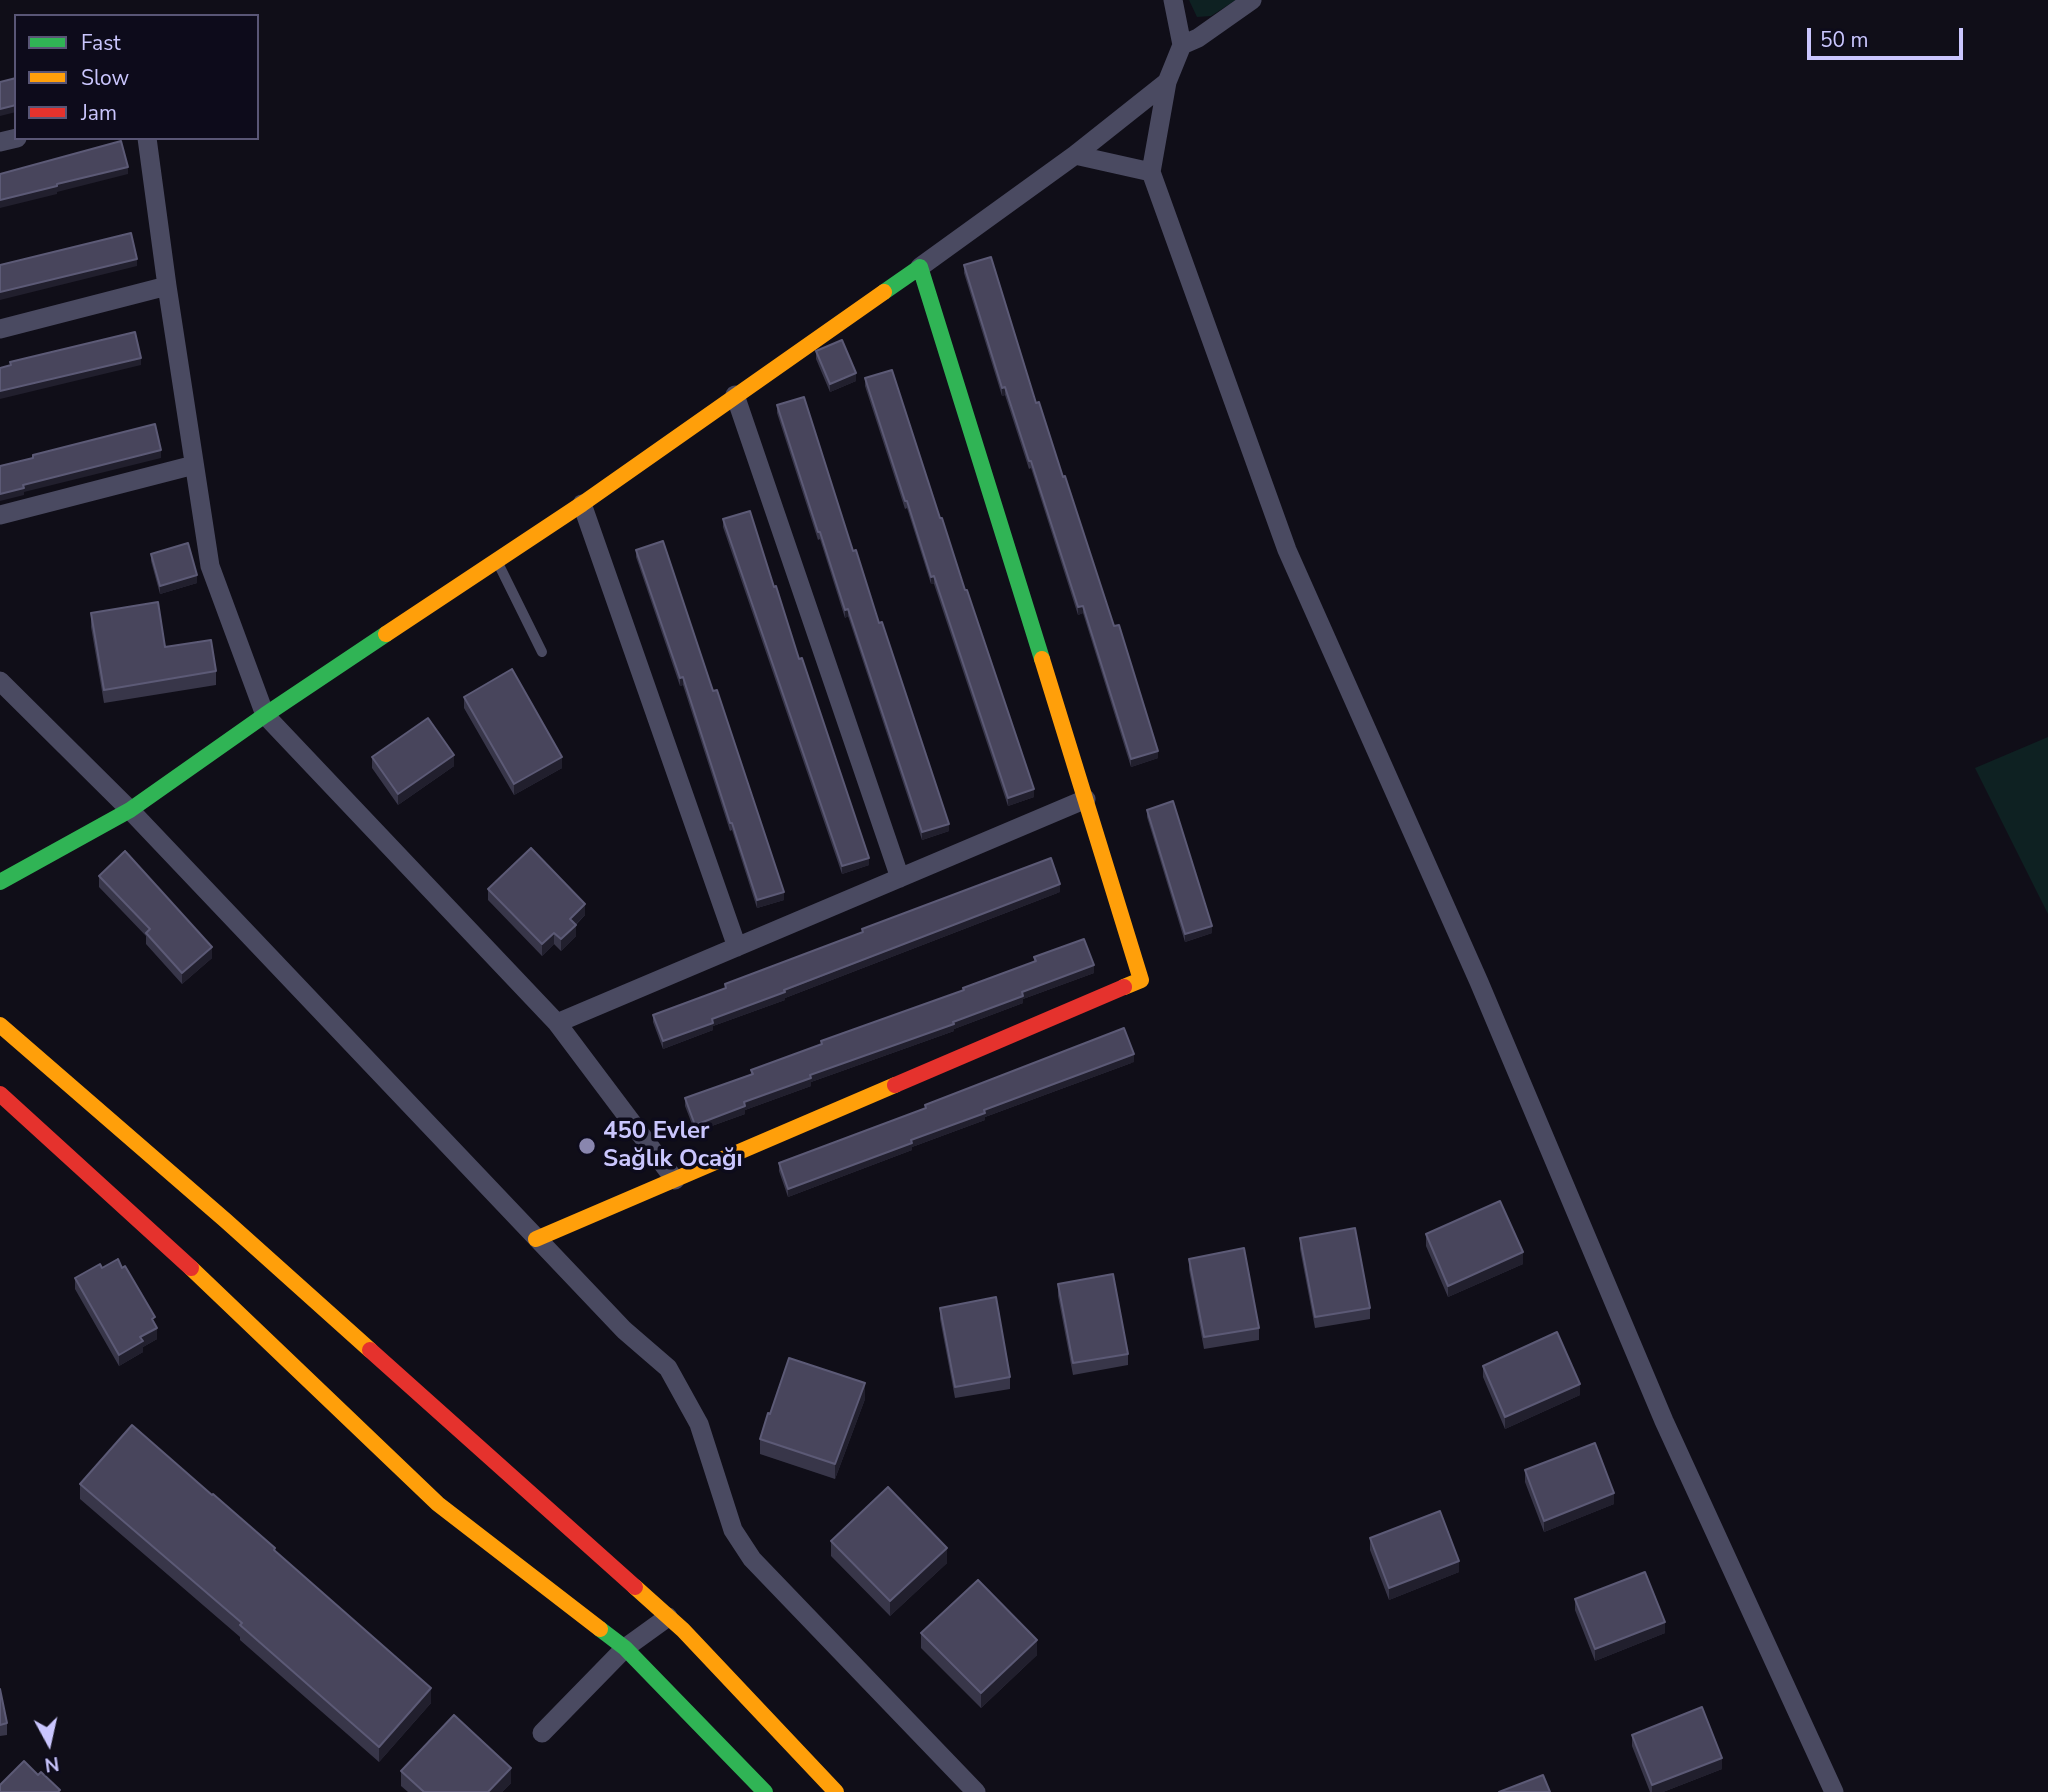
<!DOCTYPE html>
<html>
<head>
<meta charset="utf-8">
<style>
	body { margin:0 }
	#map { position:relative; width:2048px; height:1792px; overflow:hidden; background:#100e18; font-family:"Nunito Sans",sans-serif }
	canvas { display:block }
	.legend { position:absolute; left:14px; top:14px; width:245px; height:126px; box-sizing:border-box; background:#0d0b1b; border:2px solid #595676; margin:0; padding:9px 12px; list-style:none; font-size:21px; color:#cac6fe }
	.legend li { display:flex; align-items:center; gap:14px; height:35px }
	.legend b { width:35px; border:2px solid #595676 }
	.north { position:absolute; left:14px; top:1708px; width:70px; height:70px; -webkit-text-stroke:5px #0d0b1b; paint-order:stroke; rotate:172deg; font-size:19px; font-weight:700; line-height:28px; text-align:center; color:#cac6fe }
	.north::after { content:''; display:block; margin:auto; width:24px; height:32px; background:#cac6fe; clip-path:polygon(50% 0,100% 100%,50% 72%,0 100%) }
	.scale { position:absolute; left:1807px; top:28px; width:156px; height:32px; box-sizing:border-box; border:4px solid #cac6fe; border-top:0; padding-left:9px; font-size:21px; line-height:24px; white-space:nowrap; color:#cac6fe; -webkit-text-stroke:5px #0d0b1b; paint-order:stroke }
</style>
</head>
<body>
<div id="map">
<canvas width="2048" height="1792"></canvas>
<ul class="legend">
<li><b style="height:9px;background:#30b455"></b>Fast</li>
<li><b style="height:9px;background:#ff9f0a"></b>Slow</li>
<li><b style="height:9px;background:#e5322d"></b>Jam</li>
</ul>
<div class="north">N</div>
<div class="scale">50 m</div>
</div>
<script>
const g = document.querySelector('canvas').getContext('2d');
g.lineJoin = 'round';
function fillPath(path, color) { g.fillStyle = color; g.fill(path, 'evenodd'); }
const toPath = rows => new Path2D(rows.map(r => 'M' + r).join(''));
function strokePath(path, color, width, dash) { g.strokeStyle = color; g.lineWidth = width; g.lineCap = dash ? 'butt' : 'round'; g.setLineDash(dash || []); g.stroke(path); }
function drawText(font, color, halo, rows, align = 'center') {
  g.font = font + ' "Nunito Sans",sans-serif'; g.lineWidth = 7; g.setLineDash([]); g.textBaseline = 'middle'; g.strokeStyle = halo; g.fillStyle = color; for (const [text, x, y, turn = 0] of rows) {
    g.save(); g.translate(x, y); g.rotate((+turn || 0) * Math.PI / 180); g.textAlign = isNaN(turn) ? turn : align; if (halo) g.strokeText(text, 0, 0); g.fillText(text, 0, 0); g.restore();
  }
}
fillPath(toPath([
	[1189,0,1236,0,1211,16,1197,17],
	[2048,737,2048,914,1975,768]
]), '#0e2122');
strokePath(toPath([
	[497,561,542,652]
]), '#4a4a61', 10);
strokePath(toPath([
	[1182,45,1198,38,1252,0],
	[1167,82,1151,172,1287,550,1479,982,1664,1421,1834,1792],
	[147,138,167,286,210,566,265,715,557,1023,675,1180],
	[0,142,17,138],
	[1075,155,1151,172],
	[920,267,1075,155,1167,82,1182,45,1173,0],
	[0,329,167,286],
	[735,395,900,878],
	[582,504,737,947],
	[0,515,194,465],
	[0,681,130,810,624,1330,668,1368,699,1424,733,1530,752,1559,976,1792],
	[557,1023,1086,799],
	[542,1733,625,1648,668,1617]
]), '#4a4a61', 19);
strokePath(toPath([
	[884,292,920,267,1042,659],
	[0,882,130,810,265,715,386,634],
	[600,1629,625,1648,765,1792]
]), '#30b455', 16);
strokePath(toPath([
	[386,634,582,504,884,292],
	[1042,659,1141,980,1124,987],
	[0,1025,225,1220,370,1350],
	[536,1239,895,1085],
	[191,1268,438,1504,600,1629],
	[635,1587,683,1630,836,1792]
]), '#ff9f0a', 16);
strokePath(toPath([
	[895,1085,1124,987],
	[0,1094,191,1268],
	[370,1350,635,1587]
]), '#e5322d', 16);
fillPath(toPath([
	[964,265,1036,403,1063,477,1158,758,1131,767,1083,613,1078,615,1031,468,1029,469,1005,395,1002,396,964,273],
	[816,351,856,381,830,392,816,359],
	[865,378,940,518,1034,797,1008,806,934,584,931,584,907,508,905,509,865,386],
	[777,405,853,551,949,831,922,840,848,616,845,618,820,539,818,540,777,413],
	[723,519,774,587,869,865,842,874,723,527],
	[636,550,784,900,757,908,732,830,730,831,683,685,680,686,636,557],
	[151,554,197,583,160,594,151,561],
	[91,613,216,671,216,685,104,703,91,627],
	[464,697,562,768,514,795,464,708],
	[372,757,454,766,398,805,372,768],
	[1147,810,1212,933,1185,942,1147,817],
	[99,876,212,958,182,984,146,944,146,936,99,887],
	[488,889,585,915,576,925,576,936,561,951,554,944,542,956,488,900],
	[1060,892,785,998,785,1000,713,1026,713,1030,663,1049,653,1022,653,1015,725,989,725,984,862,932,862,929],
	[1034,957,1094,973,1023,999,1023,1003,954,1029,954,1031,811,1082,811,1086,745,1110,745,1114,695,1132,685,1106,685,1098,751,1074,751,1070,821,1044,821,1041,963,990,963,988,1034,962],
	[1134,1062,985,1117,985,1120,912,1147,912,1150,788,1197,779,1171,779,1163,925,1108,925,1105],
	[1426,1234,1523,1264,1448,1297,1426,1246],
	[1300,1238,1370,1308,1370,1319,1315,1328,1300,1249],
	[1189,1259,1259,1328,1259,1340,1204,1349,1189,1270],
	[102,1268,155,1324,157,1339,143,1347,143,1352,119,1366,75,1289,75,1278],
	[1058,1284,1128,1354,1128,1365,1073,1375,1058,1296],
	[940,1308,1010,1377,1010,1389,955,1398,940,1319],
	[1483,1366,1580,1395,1505,1429,1483,1377],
	[865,1399,835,1479,760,1454,760,1439],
	[1525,1470,1614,1504,1544,1532,1525,1482],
	[80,1484,275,1551,431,1703,379,1762,240,1640,240,1637,80,1499],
	[1370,1538,1459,1572,1389,1600,1370,1550],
	[831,1541,947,1563,890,1616,831,1556],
	[1575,1599,1665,1633,1595,1661,1575,1610],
	[921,1633,1037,1655,981,1708,921,1648],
	[0,1689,7,1723,7,1735,0,1736],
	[1632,1735,1722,1769,1663,1792,1650,1792,1632,1746],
	[401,1771,511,1783,502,1792,408,1792,401,1786]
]), '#383649');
fillPath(toPath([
	[16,105,16,112,0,116,0,109],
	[128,167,128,174,57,192,57,194,0,208,0,200,57,184],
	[137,259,137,266,0,300,0,292],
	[141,358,141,365,0,399,0,391],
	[856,373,856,381,830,392,830,384],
	[1005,387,1005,395,1002,396,1002,388],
	[161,450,161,458,24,492,24,495,0,501,0,494,23,485],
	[197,575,197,583,160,594,160,586],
	[934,576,934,584,931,584,931,577],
	[1083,606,1083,613,1078,615,1078,607],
	[848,609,848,616,845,618,845,610],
	[683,677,683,685,680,686,680,678],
	[1158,751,1158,758,1131,767,1131,759],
	[454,755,454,766,398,805,398,794],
	[562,757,562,768,514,795,514,784],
	[1034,789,1034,797,1008,806,1008,798],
	[949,824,949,831,922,840,922,832],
	[869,858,869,865,842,874,842,866],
	[1060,884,1060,892,785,998,785,1000,713,1026,713,1030,663,1049,663,1041,712,1019],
	[784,892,784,900,757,908,757,900],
	[585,904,585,915,570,930,570,919],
	[576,925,576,936,561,951,561,939],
	[1212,926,1212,933,1185,942,1185,934],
	[554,933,554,944,542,956,542,944],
	[212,947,212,958,182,984,182,973],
	[1094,965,1094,973,1023,999,1023,1003,954,1029,954,1031,811,1082,811,1086,745,1110,745,1114,695,1132,695,1125,744,1102,810,1075,953,1022,1022,992],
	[1134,1054,1134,1062,985,1117,985,1120,912,1147,912,1150,788,1197,788,1189,984,1110],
	[1523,1252,1523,1264,1448,1297,1448,1286],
	[157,1328,157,1339,143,1347,143,1352,119,1366,119,1355,140,1337],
	[865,1383,865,1399,835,1479,835,1464],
	[1580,1384,1580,1395,1505,1429,1505,1417],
	[1614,1493,1614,1504,1544,1532,1544,1521],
	[947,1548,947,1563,890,1616,890,1601],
	[1459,1561,1459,1572,1389,1600,1389,1588],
	[1665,1622,1665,1633,1595,1661,1595,1649],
	[1037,1640,1037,1655,981,1708,981,1693],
	[431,1688,431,1703,379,1762,379,1747],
	[1722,1758,1722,1769,1663,1792,1652,1792,1652,1785],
	[511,1768,511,1783,502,1792,488,1792]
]), '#211f2d');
const building = toPath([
	[16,78,16,105,0,109,0,82,16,78],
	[121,141,128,167,57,184,57,186,0,200,0,174,121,141],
	[131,233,137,259,0,292,0,265,131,233],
	[991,257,1036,403,1039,402,1063,477,1065,476,1114,626,1119,625,1158,751,1131,759,1083,606,1078,607,1031,461,1029,461,1005,387,1002,388,964,265,991,257],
	[135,332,141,358,0,391,0,368,11,365,10,362,135,332],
	[842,340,856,373,830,384,816,351,842,340],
	[892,370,940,518,942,518,965,590,967,590,1034,789,1008,798,934,576,931,577,907,501,905,501,865,378,892,370],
	[804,397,853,551,856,550,879,623,882,622,949,824,922,832,848,609,845,610,820,532,818,532,777,405,804,397],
	[155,424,161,450,23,485,24,488,0,494,0,466,33,458,33,455,155,424],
	[750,511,774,587,776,586,799,659,802,658,869,858,842,866,723,519,750,511],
	[663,541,713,691,717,690,784,892,757,900,732,823,730,823,683,677,680,678,636,550,663,541],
	[188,543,197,575,160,586,151,554,188,543],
	[158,602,165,647,211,640,216,671,104,690,91,613,158,602],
	[512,669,562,757,514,784,464,697,512,669],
	[428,718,454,755,398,794,372,757,428,718],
	[1173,801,1212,926,1185,934,1147,810,1173,801],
	[531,848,585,904,570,919,576,925,561,939,554,933,542,944,488,889,531,848],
	[125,851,212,947,182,973,146,933,150,929,99,876,125,851],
	[1051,858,1060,884,784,990,785,992,712,1019,713,1023,663,1041,653,1015,726,988,725,984,863,932,862,929,1051,858],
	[1084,939,1094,965,1022,992,1023,996,953,1022,954,1024,810,1075,811,1078,744,1102,745,1106,695,1125,685,1098,753,1074,751,1070,822,1044,821,1041,964,990,963,988,1036,961,1034,957,1084,939],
	[1124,1028,1134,1054,984,1110,985,1113,911,1140,912,1143,788,1189,779,1163,926,1108,925,1105,1124,1028],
	[1500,1201,1523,1252,1448,1286,1426,1234,1500,1201],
	[1355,1228,1370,1308,1315,1317,1300,1238,1355,1228],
	[1244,1248,1259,1328,1204,1337,1189,1259,1244,1248],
	[118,1259,122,1268,125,1266,155,1317,152,1319,157,1328,140,1337,143,1341,119,1355,75,1278,100,1264,102,1268,118,1259],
	[1113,1274,1128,1354,1073,1363,1058,1284,1113,1274],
	[996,1297,1010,1377,955,1387,940,1308,996,1297],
	[1557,1332,1580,1384,1505,1417,1483,1366,1557,1332],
	[789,1358,865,1383,835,1464,760,1439,768,1413,770,1414,789,1358],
	[132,1425,212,1495,213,1494,275,1548,274,1550,431,1688,379,1747,240,1625,242,1623,80,1484,132,1425],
	[1595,1443,1614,1493,1544,1521,1525,1470,1595,1443],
	[888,1487,947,1548,890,1601,831,1541,888,1487],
	[1440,1511,1459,1561,1389,1588,1370,1538,1440,1511],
	[1645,1572,1665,1622,1595,1649,1575,1599,1645,1572],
	[978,1580,1037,1640,981,1693,921,1633,978,1580],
	[0,1689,7,1723,0,1725,0,1689],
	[1702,1707,1722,1758,1652,1785,1632,1735,1702,1707],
	[454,1715,511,1768,488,1792,424,1792,401,1771,454,1715],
	[24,1761,38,1775,41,1772,60,1790,58,1792,0,1792,0,1785,24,1761],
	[1543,1775,1550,1792,1499,1792,1543,1775]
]);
fillPath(building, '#48455c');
strokePath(building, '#5c5a76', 2);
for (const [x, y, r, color] of [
	[587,1146,9,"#8986ae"]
]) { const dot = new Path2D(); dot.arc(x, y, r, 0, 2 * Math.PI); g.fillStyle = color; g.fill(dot); strokePath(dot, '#0d0b1b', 2.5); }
drawText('bold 24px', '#cac6fe', '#0d0b1b', [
	["450 Evler",603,1132],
	["Sağlık Ocağı",603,1160]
], 'left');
</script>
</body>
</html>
